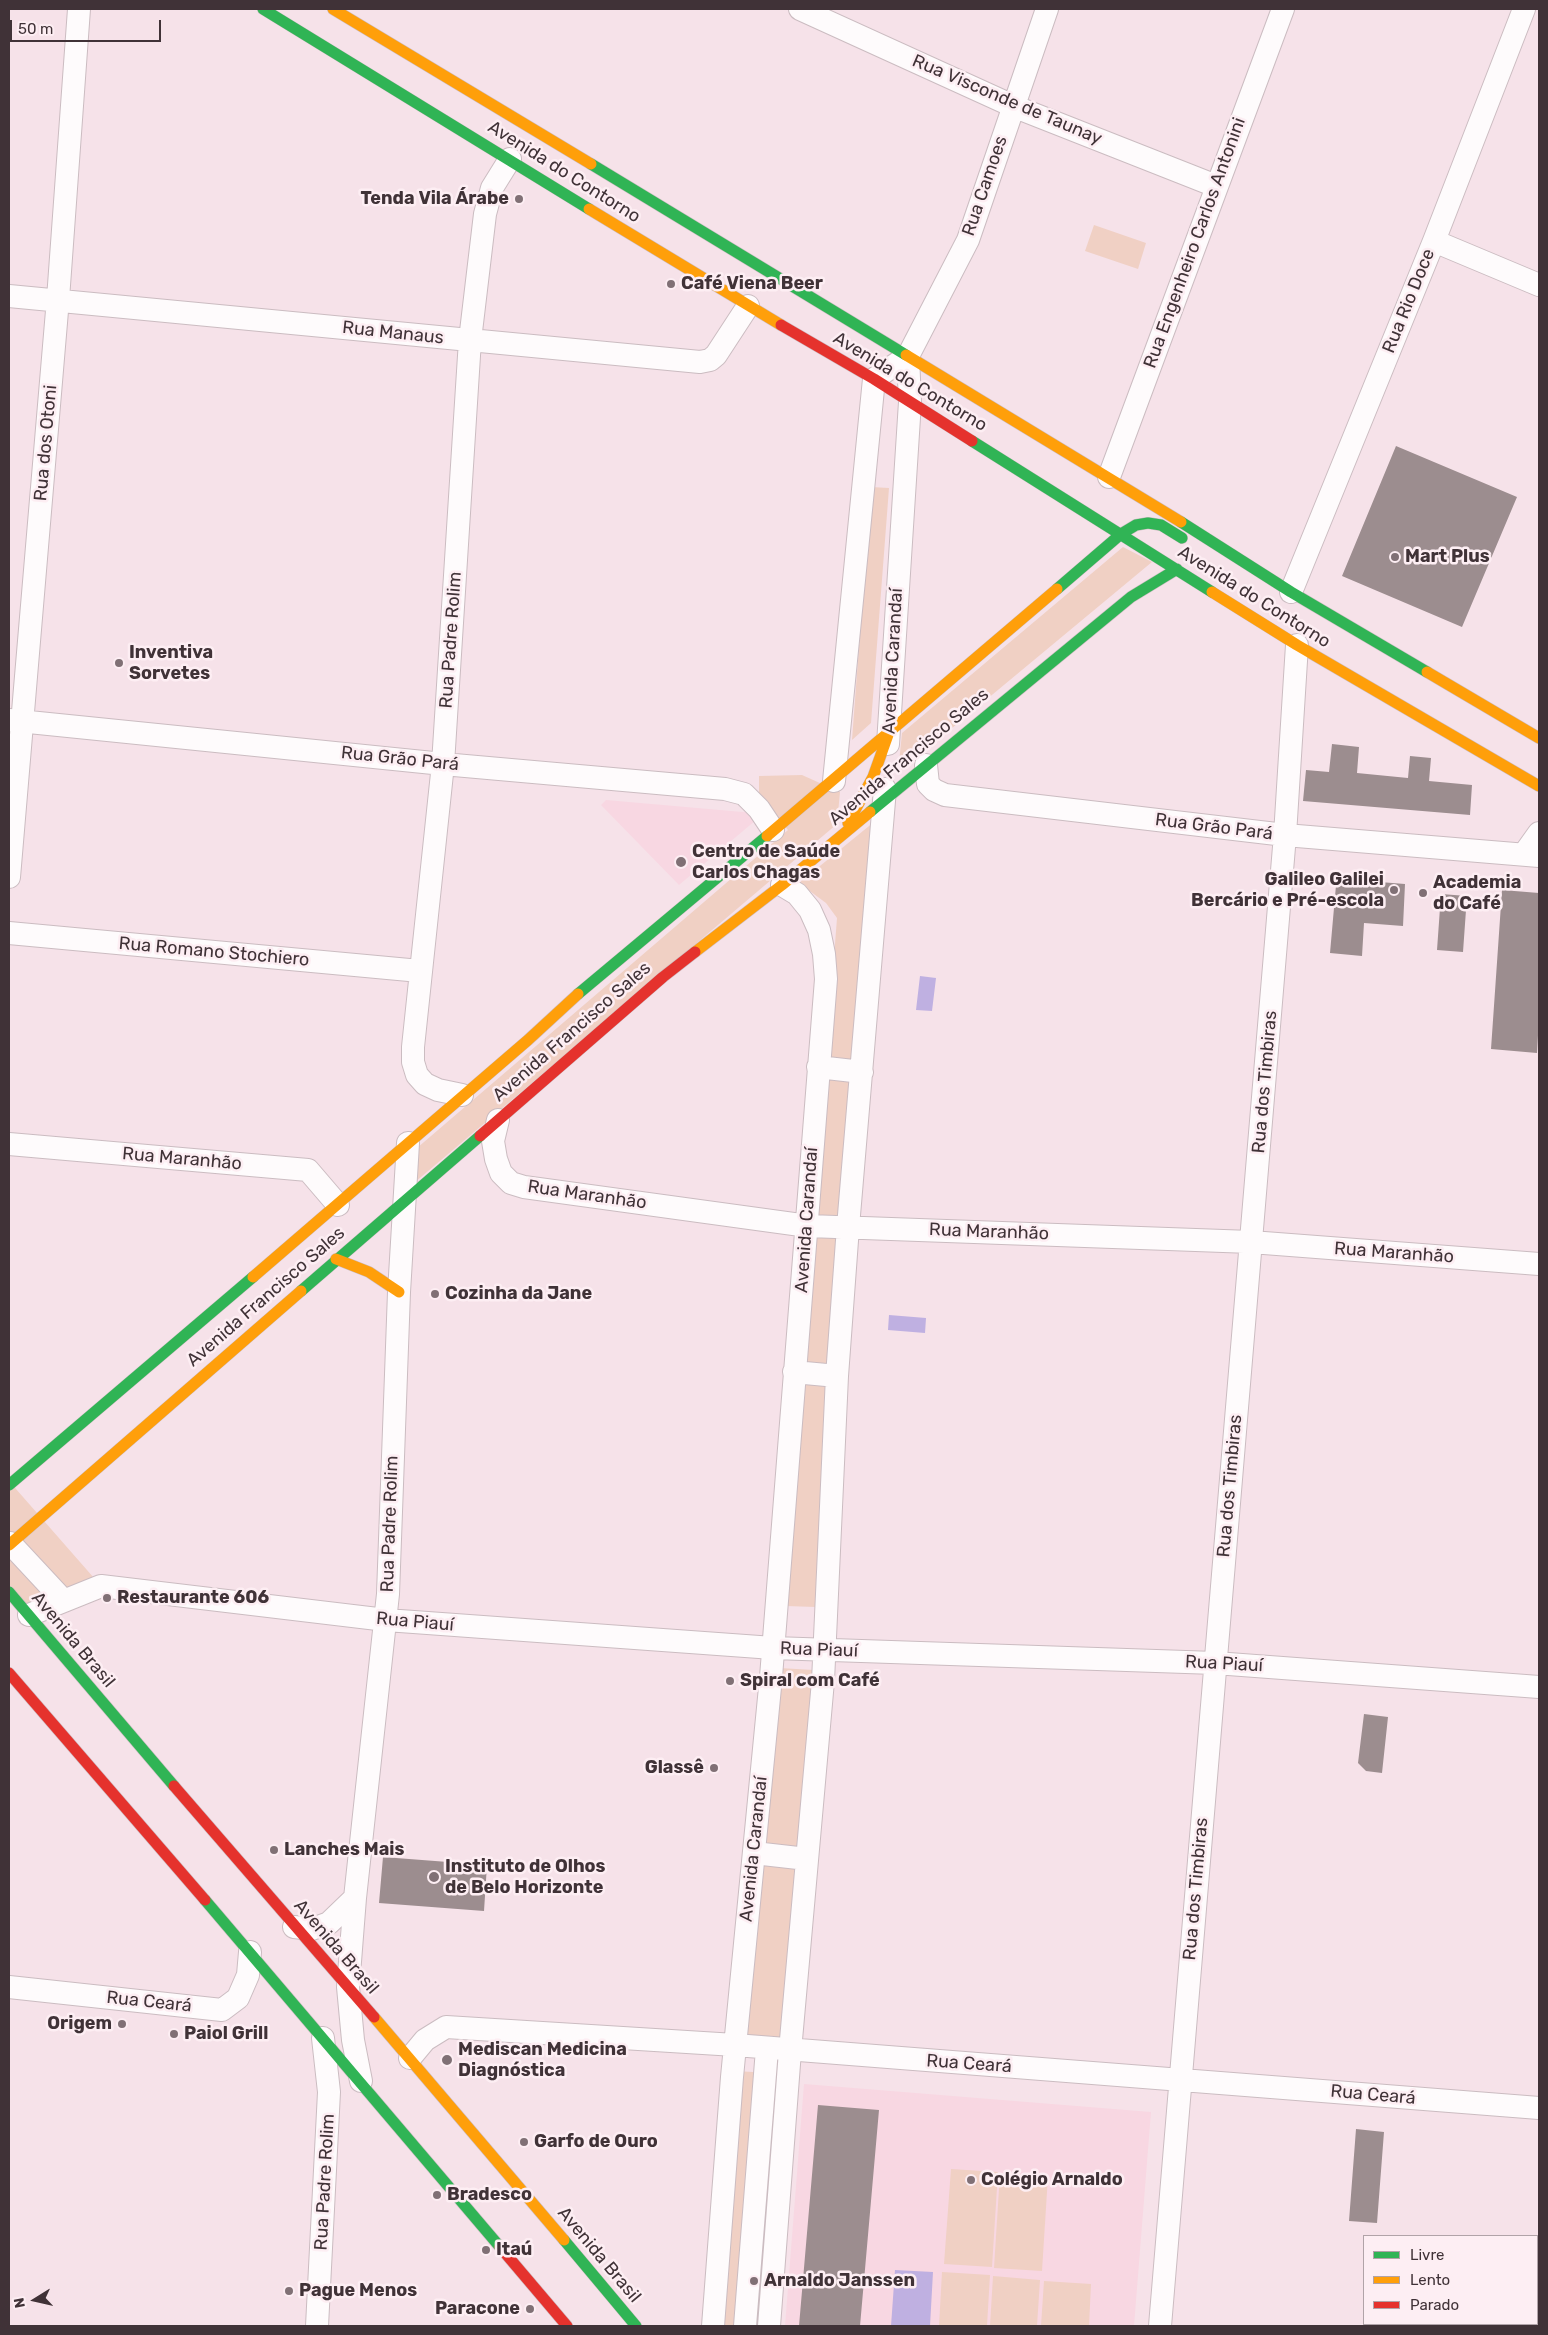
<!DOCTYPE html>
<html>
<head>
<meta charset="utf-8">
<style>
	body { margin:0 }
	#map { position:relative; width:1548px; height:2335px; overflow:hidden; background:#f6e2e9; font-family:Rubik,sans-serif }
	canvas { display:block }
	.frame { position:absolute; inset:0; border:10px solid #403237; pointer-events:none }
	.legend { position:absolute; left:1363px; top:2235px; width:175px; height:90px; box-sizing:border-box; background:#fdeef3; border:1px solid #b1a3a8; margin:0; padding:6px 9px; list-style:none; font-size:15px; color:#403237 }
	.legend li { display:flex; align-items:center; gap:10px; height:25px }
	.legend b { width:25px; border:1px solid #b1a3a8 }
	.north { position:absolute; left:10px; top:2275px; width:50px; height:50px; -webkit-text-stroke:4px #fdeef3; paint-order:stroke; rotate:260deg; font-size:14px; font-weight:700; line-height:20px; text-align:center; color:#403237 }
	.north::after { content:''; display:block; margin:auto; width:18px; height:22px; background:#403237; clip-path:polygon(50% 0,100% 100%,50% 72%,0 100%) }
	.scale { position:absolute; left:10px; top:20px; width:151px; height:22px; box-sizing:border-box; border:2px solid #403237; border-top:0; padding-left:6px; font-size:15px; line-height:18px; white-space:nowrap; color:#403237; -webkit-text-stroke:4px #fdeef3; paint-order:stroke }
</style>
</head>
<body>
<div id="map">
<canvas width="1548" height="2335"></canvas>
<div class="frame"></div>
<ul class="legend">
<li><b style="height:6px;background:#30b455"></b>Livre</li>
<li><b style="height:6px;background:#ff9f0a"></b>Lento</li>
<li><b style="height:6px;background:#e5322d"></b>Parado</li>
</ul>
<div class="north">N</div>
<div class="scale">50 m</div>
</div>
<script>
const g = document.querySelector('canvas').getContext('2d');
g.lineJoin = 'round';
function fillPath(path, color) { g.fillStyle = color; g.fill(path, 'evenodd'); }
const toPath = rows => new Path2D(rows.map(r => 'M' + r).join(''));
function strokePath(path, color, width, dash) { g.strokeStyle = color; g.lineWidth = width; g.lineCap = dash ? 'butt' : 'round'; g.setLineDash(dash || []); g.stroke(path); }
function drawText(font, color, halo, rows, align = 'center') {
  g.font = font + ' Rubik,sans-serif'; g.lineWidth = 5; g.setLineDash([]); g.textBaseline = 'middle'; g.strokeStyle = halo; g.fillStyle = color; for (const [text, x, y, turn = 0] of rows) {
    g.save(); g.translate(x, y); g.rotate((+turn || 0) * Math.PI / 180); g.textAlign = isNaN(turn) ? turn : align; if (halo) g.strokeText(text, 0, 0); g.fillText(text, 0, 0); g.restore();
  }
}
fillPath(toPath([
	[606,800,754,813,756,820,679,885,601,805],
	[804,2084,1151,2112,1134,2326,785,2326]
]), '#f8d7e2');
fillPath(toPath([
	[1094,225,1146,243,1138,269,1085,251],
	[871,487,889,488,871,723,852,740],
	[1123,547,1152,562,898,773,902,733],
	[802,775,840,792,837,824,414,1183,417,1148,788,830,759,795,759,776],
	[874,822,851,1065,826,1061,837,918,826,903,799,883],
	[823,1079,853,1081,844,1221,814,1220],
	[814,1233,841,1233,832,1369,802,1367],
	[800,1381,829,1384,816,1607,785,1606],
	[9,1481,101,1586,35,1627,9,1597],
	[779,1668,814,1670,801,1851,761,1848],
	[761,1861,799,1863,784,2042,746,2039],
	[736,2071,786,2074,764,2326,719,2326],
	[951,2169,998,2172,992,2267,944,2264],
	[1000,2173,1048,2176,1042,2271,994,2268],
	[942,2272,990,2275,987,2326,939,2326],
	[993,2276,1040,2280,1037,2326,990,2326],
	[1044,2281,1091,2284,1089,2326,1041,2326]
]), '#f0d0c4');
fillPath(toPath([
	[920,976,936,978,932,1011,916,1010],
	[889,1315,926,1318,925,1333,888,1330],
	[895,2270,933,2272,930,2326,891,2326]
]), '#bfb0e1');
fillPath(toPath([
	[1396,446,1517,497,1462,627,1342,576],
	[1332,744,1359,747,1357,773,1408,778,1410,756,1431,758,1429,781,1472,785,1470,815,1303,801,1306,770,1329,772],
	[1337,874,1368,877,1367,881,1405,884,1403,926,1364,923,1362,956,1330,953],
	[1502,890,1539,893,1539,1018,1537,1053,1491,1049],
	[1441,894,1467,896,1463,952,1437,950],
	[1364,1714,1388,1717,1382,1773,1366,1771,1358,1763],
	[383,1857,487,1865,484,1911,379,1903],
	[818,2105,879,2110,860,2326,799,2326],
	[1356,2129,1384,2132,1377,2223,1349,2221]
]), '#9c8d8f');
const street = toPath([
	[800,9,1013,106,1216,186],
	[1434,241,1539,285],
	[9,296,700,362,710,360,716,355,748,306],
	[1109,477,1283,9],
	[1291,592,1434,241,1524,9],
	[9,720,443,764,725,789,744,794,759,809,773,830],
	[888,744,910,402,908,356,968,240,1047,9],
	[926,765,928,784,934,790,945,795,1285,835,1539,856],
	[834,781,874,379,908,356],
	[1524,854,1539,833],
	[9,877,58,299,79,9],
	[9,933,420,971],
	[818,1067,862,1072],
	[462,1095,438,1090,425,1084,417,1075,413,1062,413,1047,443,764,470,340,485,214,492,188,510,159],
	[498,1120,493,1141,496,1159,501,1173,511,1183,524,1187,808,1226,1251,1242,1539,1264],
	[9,1144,308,1170,338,1205],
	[794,1372,837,1376],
	[10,1543,64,1601],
	[29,1615,101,1586,386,1620,773,1648,1215,1663,1539,1687],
	[754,1853,807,1859],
	[294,1927,312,1929,329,1923,355,1898],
	[9,1987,222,2010,238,1998,248,1975,250,1952],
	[410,2058,425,2040,446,2027,735,2045,1539,2108],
	[361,2081,353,2040,348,1987,355,1898,388,1594,399,1292,408,1143],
	[317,2326,329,2092,323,2038],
	[713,2326,732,2077,771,1677,826,979,824,954,819,930,810,910,797,894,782,885],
	[745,2326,767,2049],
	[769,2326,790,2051,823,1681,837,1376,848,1227,885,789],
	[1160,2326,1285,835,1297,645]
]);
const fast = toPath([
	[263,9,589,209],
	[591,164,906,355],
	[972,441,1212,592],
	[1181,522,1291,592,1427,672],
	[1121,534,1136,525,1148,523,1161,525,1182,538],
	[1057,589,1121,534],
	[870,812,1131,597,1177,569],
	[578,994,767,836],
	[301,1291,480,1136],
	[9,1485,253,1277],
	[9,1592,174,1786],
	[205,1900,500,2247],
	[564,2240,636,2326]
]);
const slow = toPath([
	[333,9,591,164],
	[589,209,781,325],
	[906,355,1181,522],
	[1212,592,1297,645,1539,786],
	[1427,672,1539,738],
	[848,823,873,777,888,735],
	[767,836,1057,589],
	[695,952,782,885,870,812],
	[336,1259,369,1272,399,1292],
	[253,1277,528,1040,578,994],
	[9,1545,301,1291],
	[374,2017,564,2240]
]);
const jam = toPath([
	[781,325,874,379,972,441],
	[480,1136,663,977,695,952],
	[9,1673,205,1900],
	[174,1786,374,2017],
	[500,2247,567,2326]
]);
strokePath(street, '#cbbcc1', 24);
strokePath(fast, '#cbbcc1', 12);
strokePath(slow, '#cbbcc1', 12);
strokePath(jam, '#cbbcc1', 12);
strokePath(street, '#fefbfc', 22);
strokePath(fast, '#30b455', 11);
strokePath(slow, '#ff9f0a', 11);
strokePath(jam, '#e5322d', 11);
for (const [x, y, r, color] of [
	[519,199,5,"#807075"],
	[671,284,5,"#807075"],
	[1395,557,5,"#807075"],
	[119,663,5,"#807075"],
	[681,862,6,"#807075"],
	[1394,890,5,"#807075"],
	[1423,893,5,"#807075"],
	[435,1294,5,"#807075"],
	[107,1598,5,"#807075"],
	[730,1681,5,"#807075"],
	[714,1768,5,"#807075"],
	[274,1850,5,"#807075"],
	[434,1877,6,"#807075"],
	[122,2024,5,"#807075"],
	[174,2034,5,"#807075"],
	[447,2060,6,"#807075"],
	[524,2142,5,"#807075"],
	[971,2180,5,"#807075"],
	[437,2195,5,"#807075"],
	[486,2250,5,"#807075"],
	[754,2281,5,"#807075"],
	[289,2291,5,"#807075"],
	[530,2309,5,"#807075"]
]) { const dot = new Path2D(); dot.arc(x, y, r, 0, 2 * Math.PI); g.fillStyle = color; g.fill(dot); strokePath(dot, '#fdeef3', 2); }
drawText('18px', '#403237', '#fdeef3', [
	["Rua Visconde de Taunay",1007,100,23],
	["Avenida do Contorno",564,172,32],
	["Rua Camoes",985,186,-71],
	["Rua Engenheiro Carlos Antonini",1195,243,-70],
	["Rua Rio Doce",1409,301,-68],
	["Rua Manaus",393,333,6],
	["Avenida do Contorno",910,382,31],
	["Rua dos Otoni",46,443,-85],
	["Avenida do Contorno",1254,597,32],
	["Rua Padre Rolim",451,640,-86],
	["Avenida Carandaí",893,661,-87],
	["Avenida Francisco Sales",909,757,-40],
	["Rua Grão Pará",400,759,6],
	["Rua Grão Pará",1214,827,7],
	["Rua Romano Stochiero",214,952,5],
	["Avenida Francisco Sales",572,1032,-41],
	["Rua dos Timbiras",1265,1082,-85],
	["Rua Maranhão",182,1159,5],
	["Rua Maranhão",587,1195,8],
	["Avenida Carandaí",807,1220,-86],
	["Rua Maranhão",989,1232,2],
	["Rua Maranhão",1394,1253,4],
	["Avenida Francisco Sales",266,1297,-41],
	["Rua dos Timbiras",1230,1486,-85],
	["Rua Padre Rolim",390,1524,-88],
	["Rua Piauí",415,1622,5],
	["Avenida Brasil",73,1640,50],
	["Rua Piauí",819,1650,2],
	["Rua Piauí",1224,1664,3],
	["Avenida Carandaí",754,1849,-84],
	["Rua dos Timbiras",1196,1889,-85],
	["Avenida Brasil",336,1947,49],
	["Rua Ceará",149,2002,6],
	["Rua Ceará",969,2064,4],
	["Rua Ceará",1373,2095,5],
	["Rua Padre Rolim",325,2182,-87],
	["Avenida Brasil",599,2255,50]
]);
drawText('bold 18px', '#403237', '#fdeef3', [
	["Tenda Vila Árabe",509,199,"right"],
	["Café Viena Beer",681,284],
	["Mart Plus",1405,557],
	["Inventiva",129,653],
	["Sorvetes",129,674],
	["Centro de Saúde",692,852],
	["Carlos Chagas",692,873],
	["Galileo Galilei",1384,880,"right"],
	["Bercário e Pré-escola",1384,901,"right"],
	["Academia",1433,883],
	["do Café",1433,904],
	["Cozinha da Jane",445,1294],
	["Restaurante 606",117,1598],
	["Spiral com Café",740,1681],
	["Glassê",704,1768,"right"],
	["Lanches Mais",284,1850],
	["Instituto de Olhos",445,1867],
	["de Belo Horizonte",445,1888],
	["Origem",112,2024,"right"],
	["Paiol Grill",184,2034],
	["Mediscan Medicina",458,2050],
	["Diagnóstica",458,2071],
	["Garfo de Ouro",534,2142],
	["Colégio Arnaldo",981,2180],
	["Bradesco",447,2195],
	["Itaú",496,2250],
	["Arnaldo Janssen",764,2281],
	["Pague Menos",299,2291],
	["Paracone",520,2309,"right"]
], 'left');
</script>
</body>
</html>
